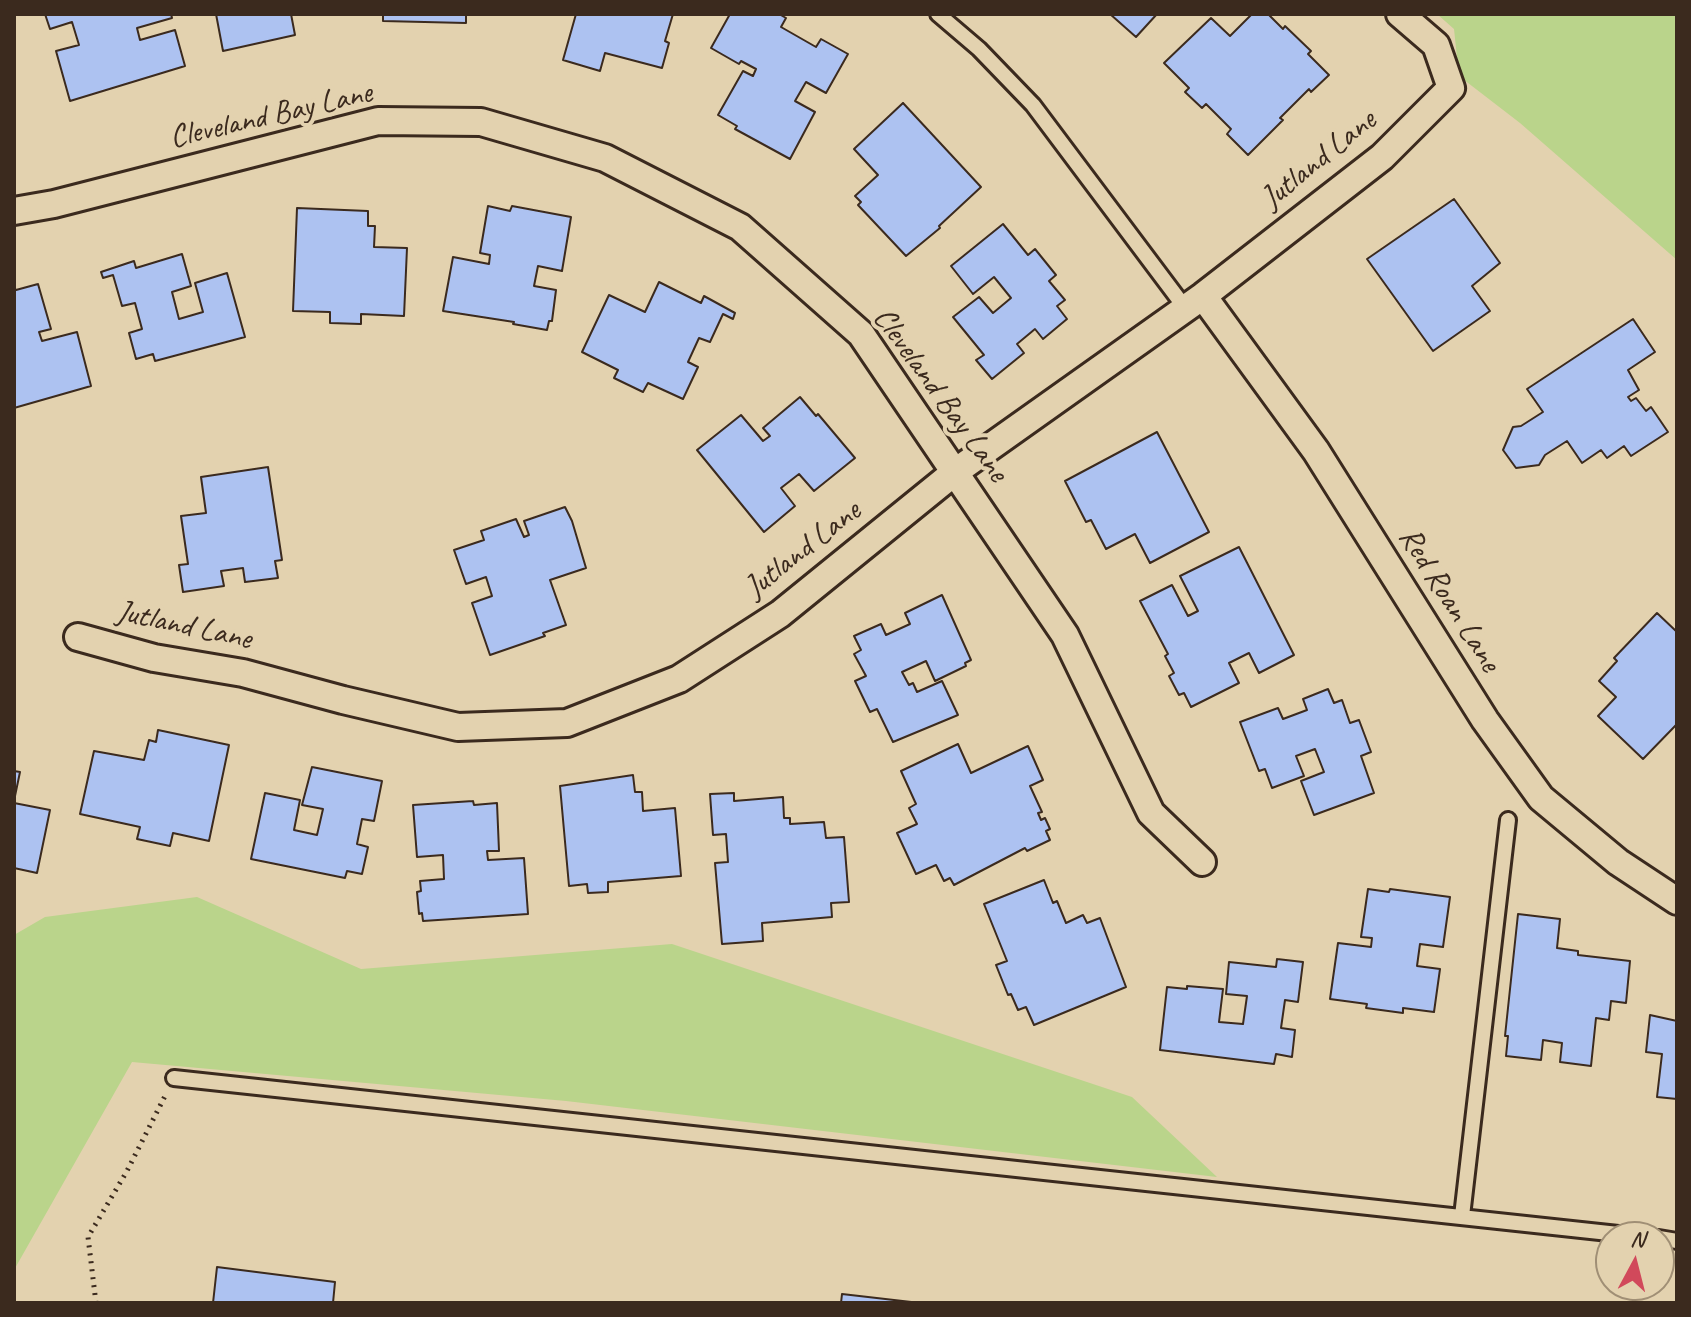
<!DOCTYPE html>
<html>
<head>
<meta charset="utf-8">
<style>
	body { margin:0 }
	#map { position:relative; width:1691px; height:1317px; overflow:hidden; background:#e3d2af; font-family:Caveat,sans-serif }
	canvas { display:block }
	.frame { position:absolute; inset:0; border:16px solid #3b2a1e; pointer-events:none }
	.north { position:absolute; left:1595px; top:1221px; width:80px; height:80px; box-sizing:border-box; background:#e3d2af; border:2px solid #a08f75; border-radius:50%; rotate:7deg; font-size:22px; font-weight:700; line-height:32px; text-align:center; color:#3b2a1e }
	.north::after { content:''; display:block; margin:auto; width:28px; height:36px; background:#d1495b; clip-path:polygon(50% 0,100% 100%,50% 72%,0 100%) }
</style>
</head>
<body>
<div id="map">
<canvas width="1691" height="1317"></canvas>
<div class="frame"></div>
<div class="north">N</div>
</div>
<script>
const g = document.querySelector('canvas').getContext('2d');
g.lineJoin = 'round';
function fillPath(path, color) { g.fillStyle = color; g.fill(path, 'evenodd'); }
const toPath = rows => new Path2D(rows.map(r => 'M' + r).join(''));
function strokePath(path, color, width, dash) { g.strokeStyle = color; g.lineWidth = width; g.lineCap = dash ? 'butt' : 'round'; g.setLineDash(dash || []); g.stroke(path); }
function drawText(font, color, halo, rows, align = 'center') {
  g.font = font + ' Caveat,sans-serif'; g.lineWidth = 8; g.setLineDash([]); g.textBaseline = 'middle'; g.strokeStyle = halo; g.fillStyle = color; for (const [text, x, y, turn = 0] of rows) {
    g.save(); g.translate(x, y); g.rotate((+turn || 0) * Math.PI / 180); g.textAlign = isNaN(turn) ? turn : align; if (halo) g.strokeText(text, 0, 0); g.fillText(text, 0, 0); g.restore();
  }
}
fillPath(toPath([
	[1437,14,1677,14,1677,260,1520,123,1459,76,1454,29],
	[197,897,361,969,672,944,1132,1097,1217,1177,566,1101,132,1062,14,1270,14,935,45,917]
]), '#bad48b');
const building = toPath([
	[45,14,171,14,172,18,137,28,140,40,175,30,185,66,70,101,56,51,79,45,72,22,50,29,45,14],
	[216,14,291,14,295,35,223,51,216,14],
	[383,14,466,14,466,23,383,21,383,14],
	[576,14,673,14,665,41,669,43,662,68,605,53,600,71,563,60,576,14],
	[730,14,779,14,786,18,781,27,816,47,821,39,848,54,826,93,806,82,795,101,815,112,790,159,735,129,737,126,718,115,743,71,753,76,756,69,741,61,739,64,711,48,730,14],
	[1110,14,1157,14,1136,37,1110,14],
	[1252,14,1268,14,1283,29,1285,26,1311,51,1308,54,1329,75,1311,92,1309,89,1280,118,1283,120,1248,155,1227,134,1231,129,1206,104,1202,108,1185,92,1189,88,1164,63,1211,18,1230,36,1252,14],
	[903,103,981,187,939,226,940,228,906,256,858,205,861,202,855,196,878,175,854,149,903,103],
	[1454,199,1500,263,1472,286,1490,311,1433,351,1367,259,1454,199],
	[488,206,510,211,512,206,571,217,562,271,538,266,534,286,556,290,552,321,549,321,547,330,513,324,514,322,443,311,453,257,489,264,490,255,480,253,488,206],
	[297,208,368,211,368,226,375,226,374,247,407,248,404,316,361,314,361,324,330,323,330,312,293,311,297,208],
	[1003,224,1028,255,1035,249,1056,275,1049,281,1065,300,1057,306,1067,319,1043,339,1035,329,1017,344,1024,353,992,379,976,360,984,355,953,317,979,297,993,313,1011,298,994,277,973,294,951,266,1003,224],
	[182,254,191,286,172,292,179,319,203,312,195,283,227,273,245,337,155,361,153,354,136,359,129,333,142,329,135,303,122,306,113,275,103,278,101,272,134,261,136,268,182,254],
	[659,282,701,303,704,296,735,313,733,319,723,314,710,342,699,338,688,362,698,367,683,399,648,383,643,392,614,378,618,370,582,352,609,295,645,312,659,282],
	[38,284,51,329,39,332,42,341,77,332,91,386,14,408,14,288,16,290,38,284],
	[1633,319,1655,352,1628,370,1639,390,1628,397,1631,401,1636,398,1646,411,1651,407,1668,432,1631,456,1624,446,1607,458,1601,450,1582,463,1567,441,1545,455,1539,465,1516,468,1503,450,1513,427,1521,426,1543,412,1527,389,1633,319],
	[800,397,816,416,818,414,855,458,814,491,799,474,781,488,795,506,764,532,697,450,741,415,763,441,770,436,763,428,800,397],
	[1157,432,1209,532,1150,563,1135,534,1106,549,1091,520,1086,522,1065,481,1157,432],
	[268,467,282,560,275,561,278,578,245,582,243,568,221,571,224,586,183,592,179,565,188,564,181,516,206,513,201,477,268,467],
	[565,507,572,521,586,568,550,580,566,625,543,633,545,636,490,655,472,603,492,596,486,577,466,584,454,550,484,540,481,531,516,519,524,537,529,535,524,521,565,507],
	[1239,547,1294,655,1259,673,1249,653,1229,663,1239,683,1191,707,1184,693,1179,695,1169,676,1174,673,1165,656,1168,654,1140,601,1172,585,1188,616,1198,611,1180,576,1239,547],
	[942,595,971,660,965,663,966,666,935,681,926,661,902,672,909,685,913,683,917,692,942,681,958,715,893,742,877,709,870,712,855,681,866,676,854,654,861,650,854,636,881,624,886,635,910,624,905,613,942,595],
	[1657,613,1677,632,1677,724,1643,759,1598,716,1616,697,1599,681,1617,661,1614,658,1657,613],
	[1328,689,1334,703,1342,700,1350,723,1359,720,1371,752,1361,756,1374,793,1314,815,1301,781,1324,772,1315,749,1296,756,1304,776,1272,788,1265,769,1259,771,1240,722,1278,708,1283,719,1307,710,1303,699,1328,689],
	[158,730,229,745,209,841,173,833,170,846,137,839,140,827,80,814,94,751,144,760,149,740,156,742,158,730],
	[958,744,971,773,1028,746,1043,780,1030,786,1042,812,1038,813,1041,820,1045,818,1050,829,1046,831,1050,840,1027,851,1025,848,954,885,950,878,944,881,936,865,916,874,897,833,917,824,909,808,916,804,901,771,958,744],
	[312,767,382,781,374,821,362,819,357,844,368,847,362,874,347,871,345,878,251,859,265,793,300,800,294,830,317,835,323,809,302,805,312,767],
	[14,771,20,772,15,796,14,796,14,771],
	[633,775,635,792,642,792,643,811,675,808,681,876,608,882,608,892,588,893,587,884,569,886,560,786,633,775],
	[734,793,734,801,783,797,784,818,790,818,790,824,824,822,826,838,844,837,849,902,831,903,832,917,762,923,763,941,722,944,715,863,728,862,726,834,713,835,710,794,734,793],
	[473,801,474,805,497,803,499,851,487,851,488,860,524,858,528,914,423,921,422,913,419,914,417,892,421,891,420,881,444,879,443,855,417,857,413,805,473,801],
	[14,803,50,810,37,873,14,868,14,803],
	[1044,880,1053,903,1057,901,1066,923,1083,915,1087,923,1100,918,1126,987,1034,1025,1026,1007,1018,1010,1011,994,1008,995,996,965,1007,961,984,904,1044,880],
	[1368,889,1389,892,1390,889,1450,897,1443,947,1420,944,1417,966,1440,969,1434,1012,1403,1008,1403,1013,1366,1008,1367,1004,1330,999,1338,943,1371,947,1372,938,1361,937,1368,889],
	[1518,914,1560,919,1557,948,1578,951,1578,955,1630,961,1626,1003,1611,1001,1609,1020,1596,1018,1591,1066,1560,1062,1562,1043,1543,1040,1541,1060,1506,1056,1508,1036,1505,1036,1518,914],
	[1277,959,1303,962,1298,1002,1285,1000,1281,1028,1295,1030,1292,1057,1276,1054,1274,1064,1160,1050,1167,987,1187,989,1187,986,1223,989,1219,1022,1243,1024,1247,996,1226,994,1229,962,1276,967,1277,959],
	[1650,1015,1677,1021,1677,1099,1657,1097,1662,1054,1646,1052,1650,1015],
	[217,1267,335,1282,333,1303,213,1303,217,1267],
	[842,1294,920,1303,841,1303,842,1294]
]);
fillPath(building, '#adc2f1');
strokePath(building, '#3b2a1e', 2);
const service = toPath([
	[938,14,979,49,1033,105,1186,309],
	[174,1078,1646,1237],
	[1462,1216,1508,820],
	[1659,1238,1677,1241]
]);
const minor = toPath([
	[14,211,54,204,378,121,481,122,605,158,740,227,861,334,1065,635,1151,813,1202,862],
	[1203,296,1316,451,1485,720,1541,798,1618,862,1677,901],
	[78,637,154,658,243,673,343,700,458,727,567,723,679,679,780,614,955,472,1203,296,1382,157,1451,88,1436,45,1400,14]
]);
strokePath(service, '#3b2a1e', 20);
strokePath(minor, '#3b2a1e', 32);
strokePath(toPath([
	[96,1303,88,1237,127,1171,165,1096]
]), '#3b2a1e', 5, [2, 6]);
strokePath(service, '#e3d2af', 14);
strokePath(minor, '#e3d2af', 26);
drawText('32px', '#3b2a1e', '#e3d2af', [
	["Cleveland Bay Lane",271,116,-13],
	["Jutland Lane",1319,160,-39],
	["Cleveland Bay Lane",940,395,54],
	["Jutland Lane",803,550,-38],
	["Red Roan Lane",1449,600,58],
	["Jutland Lane",184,626,12]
]);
</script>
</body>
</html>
